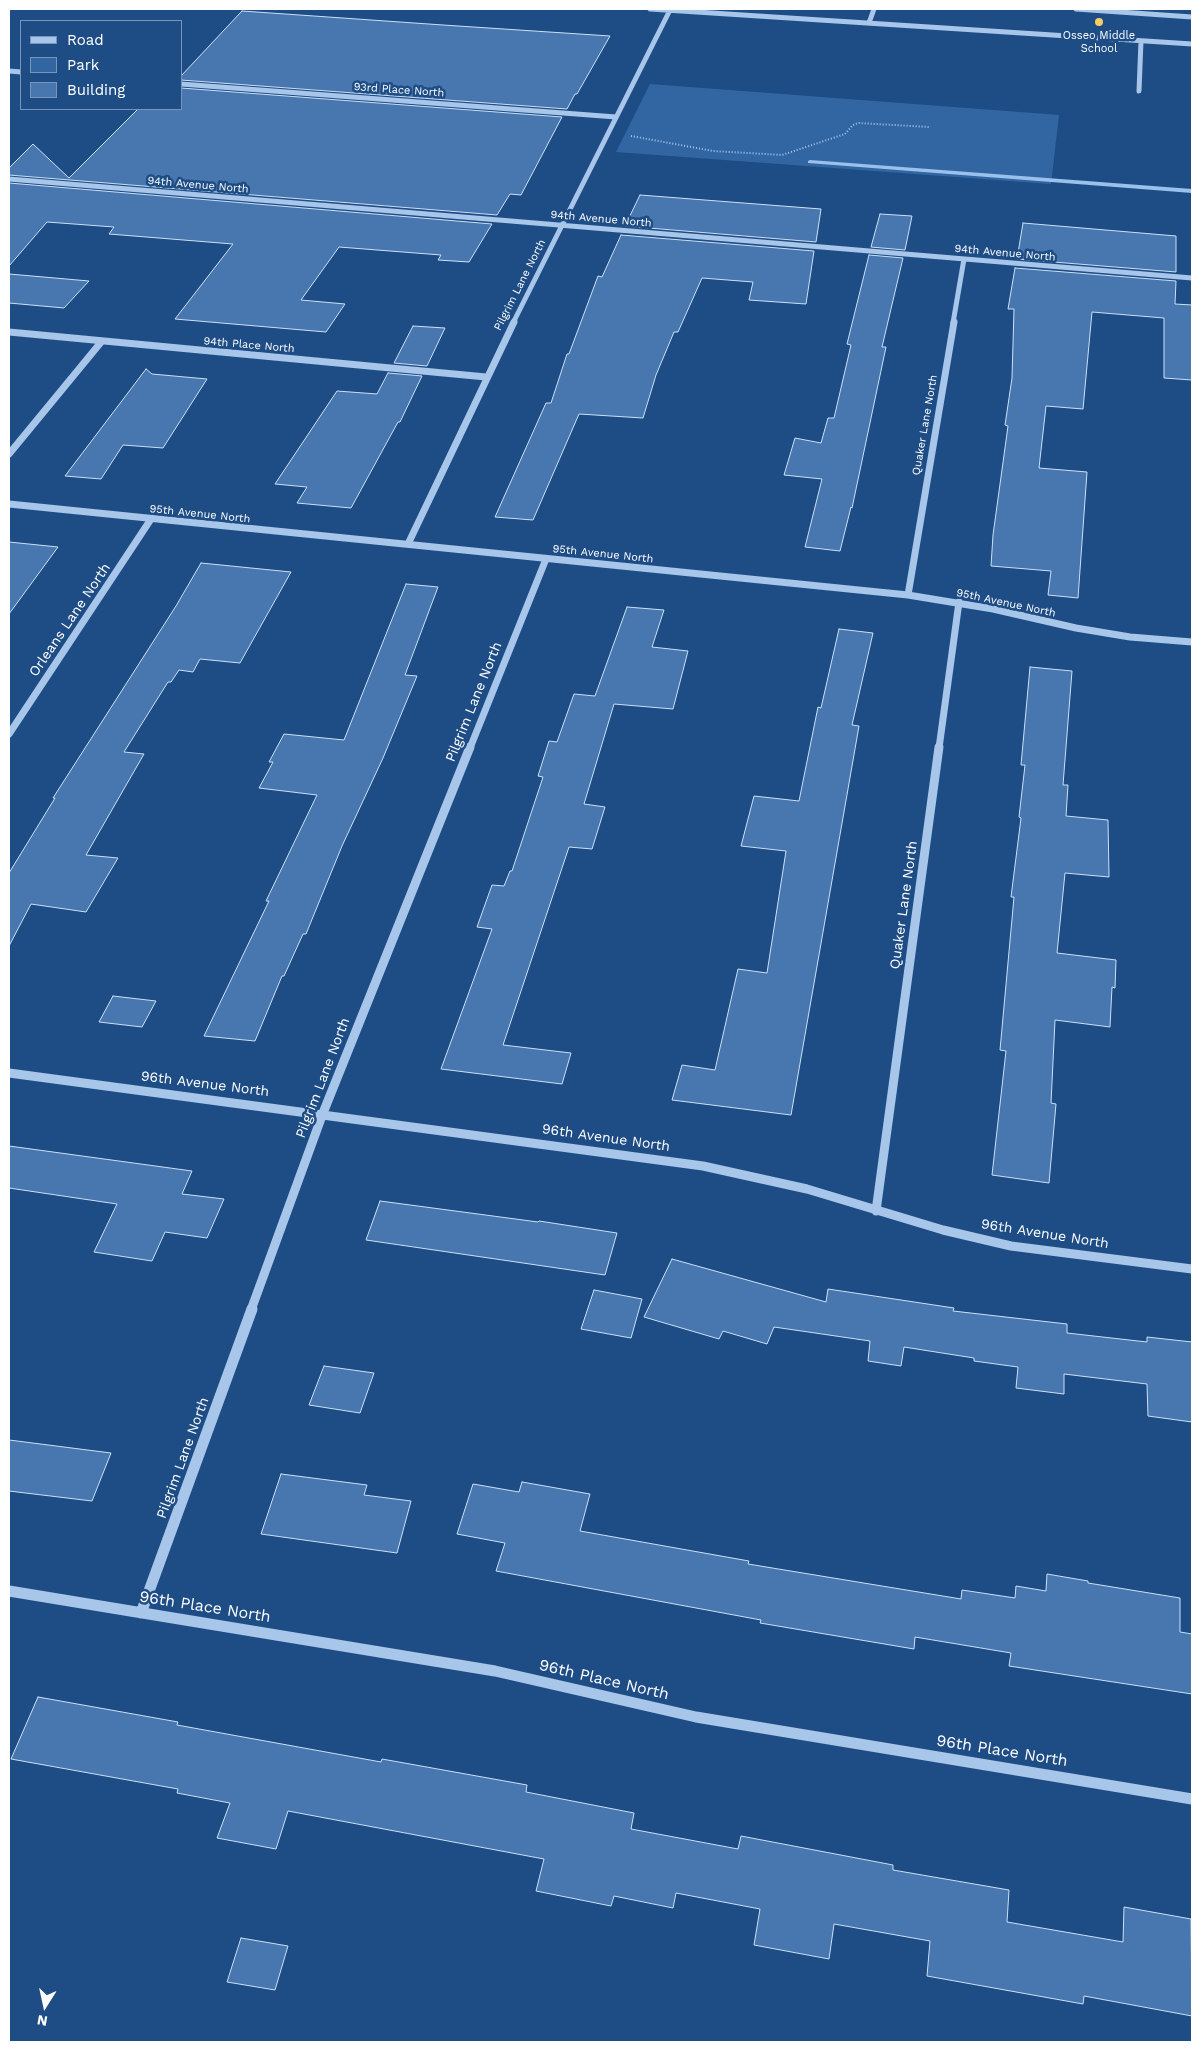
<!DOCTYPE html>
<html>
<head>
<meta charset="utf-8">
<style>
	body { margin:0 }
	#map { position:relative; width:1201px; height:2051px; overflow:hidden; background:#1e4d86; font-family:"Work Sans",sans-serif }
	canvas { display:block }
	.frame { position:absolute; inset:0; border:10px solid #fff; pointer-events:none }
	.legend { position:absolute; left:20px; top:20px; width:162px; height:90px; box-sizing:border-box; background:#1e4d86; border:1px solid #7894b6; margin:0; padding:6px 9px; list-style:none; font-size:15px; color:#fff }
	.legend li { display:flex; align-items:center; gap:10px; height:25px }
	.legend b { width:25px; border:1px solid #7894b6 }
	.north { position:absolute; left:20px; top:1981px; width:50px; height:50px; -webkit-text-stroke:4px #1e4d86; paint-order:stroke; rotate:190deg; font-size:14px; font-weight:700; line-height:20px; text-align:center; color:#fff }
	.north::after { content:''; display:block; margin:auto; width:18px; height:22px; background:#fff; clip-path:polygon(50% 0,100% 100%,50% 72%,0 100%) }
</style>
</head>
<body>
<div id="map">
<canvas width="1201" height="2051"></canvas>
<div class="frame"></div>
<ul class="legend">
<li><b style="height:6px;background:#a7c6ea"></b>Road</li>
<li><b style="height:14px;background:#3266a3"></b>Park</li>
<li><b style="height:14px;background:#4777ae"></b>Building</li>
</ul>
<div class="north">N</div>
</div>
<script>
const g = document.querySelector('canvas').getContext('2d');
g.lineJoin = 'round';
function fillPath(path, color) { g.fillStyle = color; g.fill(path, 'evenodd'); }
const toPath = rows => new Path2D(rows.map(r => 'M' + r).join(''));
function strokePath(path, color, width, dash) { g.strokeStyle = color; g.lineWidth = width; g.lineCap = dash ? 'butt' : 'round'; g.setLineDash(dash || []); g.stroke(path); }
function drawText(font, color, halo, rows, align = 'center') {
  g.font = font + ' "Work Sans",sans-serif'; g.lineWidth = 5; g.setLineDash([]); g.textBaseline = 'middle'; g.strokeStyle = halo; g.fillStyle = color; for (const [text, x, y, turn = 0] of rows) {
    g.save(); g.translate(x, y); g.rotate((+turn || 0) * Math.PI / 180); g.textAlign = isNaN(turn) ? turn : align; if (halo) g.strokeText(text, 0, 0); g.fillText(text, 0, 0); g.restore();
  }
}
fillPath(toPath([
	[650,84,1059,115,1051,184,616,152]
]), '#3266a3');
fillPath(toPath([
	[810,160,1192,189,1192,193,808,163,808,161,810,160]
]), '#9ac1ec');
const building = toPath([
	[242,11,443,25,610,36,577,94,575,94,567,109,181,80,181,76,242,11],
	[181,88,562,117,521,195,510,194,497,215,9,175,9,168,33,144,69,178,138,109,181,109,181,88],
	[9,183,492,224,469,262,438,260,441,255,339,247,301,300,345,304,326,332,175,319,233,244,109,234,114,227,47,222,9,266,9,183],
	[640,195,821,209,816,242,625,226,640,195],
	[880,214,912,216,905,250,871,247,880,214],
	[1023,223,1176,236,1176,272,1017,259,1023,223],
	[621,235,814,251,806,304,749,300,753,282,702,278,678,332,674,332,656,375,643,418,579,414,533,520,495,517,546,403,551,403,567,354,569,354,598,276,602,277,621,235],
	[869,255,903,258,882,347,886,347,852,508,851,507,840,551,805,547,822,479,784,475,795,438,821,443,828,418,834,418,851,345,847,344,869,255],
	[1015,268,1176,281,1175,304,1192,305,1192,380,1164,378,1164,318,1092,312,1083,409,1046,406,1039,468,1087,472,1078,598,1048,595,1051,571,991,566,993,535,1008,426,1005,425,1012,378,1014,309,1008,309,1015,268],
	[9,274,89,281,64,308,9,303,9,274],
	[413,326,445,328,427,366,394,363,413,326],
	[146,369,152,374,207,379,163,448,123,445,101,479,65,476,146,369],
	[388,373,422,376,400,422,398,422,351,508,297,503,307,487,275,484,337,391,377,394,388,373],
	[9,542,58,547,9,614,9,542],
	[201,563,291,572,240,663,200,659,193,672,179,670,171,682,168,682,124,752,144,754,86,855,118,858,86,912,31,904,9,946,9,873,55,798,53,798,176,606,201,563],
	[406,584,438,587,405,675,417,676,383,758,342,846,306,934,303,934,284,976,282,976,255,1041,204,1036,269,901,266,901,317,795,259,788,273,762,269,762,284,734,344,740,406,584],
	[627,607,664,610,652,647,688,651,673,709,614,704,584,804,605,807,592,849,569,847,503,1045,571,1053,562,1084,441,1069,492,929,477,927,492,885,504,886,510,871,512,871,543,777,538,776,549,741,557,742,574,694,595,696,627,607],
	[839,629,873,633,852,725,859,726,791,1115,672,1100,682,1065,715,1070,738,969,767,973,786,851,741,846,754,796,799,801,818,707,821,708,839,629],
	[1030,667,1072,671,1063,785,1068,785,1066,816,1108,820,1109,877,1065,873,1057,953,1116,960,1115,988,1112,987,1110,1027,1055,1020,1051,1103,1056,1104,1049,1183,992,1175,1006,1051,1000,1050,1014,897,1011,897,1021,818,1019,817,1025,765,1021,765,1030,667],
	[113,996,156,1001,142,1027,99,1022,113,996],
	[9,1146,192,1171,182,1194,224,1199,207,1238,165,1232,152,1261,94,1252,117,1204,9,1188,9,1146],
	[380,1201,538,1222,539,1221,617,1233,605,1275,366,1240,380,1201],
	[672,1259,826,1302,828,1289,954,1308,953,1311,1067,1324,1067,1333,1147,1342,1147,1337,1192,1342,1192,1422,1148,1416,1147,1384,1064,1374,1064,1394,1016,1388,1018,1367,974,1361,974,1358,904,1347,901,1366,868,1361,870,1341,774,1327,767,1344,723,1331,719,1339,644,1317,672,1259],
	[594,1290,642,1299,631,1338,581,1329,594,1290],
	[324,1366,374,1373,360,1413,309,1405,324,1366],
	[9,1440,111,1453,92,1501,9,1491,9,1440],
	[281,1474,367,1485,364,1495,411,1501,397,1553,261,1534,281,1474],
	[522,1482,590,1494,580,1531,749,1561,748,1564,961,1599,962,1590,1015,1598,1016,1586,1046,1591,1047,1574,1088,1581,1088,1583,1180,1598,1180,1632,1192,1634,1192,1694,1009,1666,1011,1653,915,1637,914,1649,760,1623,761,1620,496,1571,505,1543,457,1534,473,1484,519,1492,522,1482],
	[38,1697,178,1722,177,1725,381,1762,382,1759,527,1785,526,1792,634,1813,631,1829,738,1849,741,1836,893,1865,893,1870,1009,1890,1007,1922,1123,1942,1124,1907,1191,1919,1192,2016,1084,1996,1083,2004,927,1976,930,1941,834,1924,829,1959,754,1945,760,1909,676,1893,673,1908,614,1896,611,1906,536,1891,544,1859,288,1811,276,1849,217,1838,230,1803,177,1793,178,1789,11,1759,38,1697],
	[241,1938,288,1946,275,1990,227,1982,241,1938]
]);
fillPath(building, '#4777ae');
strokePath(building, '#cce0f8', 1);
strokePath(toPath([
	[631,136,713,151,782,155,845,134,853,125,858,123,929,127]
]), '#a7c6ea', 2, [1, 2]);
strokePath(toPath([
	[650,9,1192,44],
	[1076,9,1192,17],
	[869,23,874,9],
	[9,71,21,72],
	[181,84,616,117],
	[1139,91,1141,41],
	[9,179,1192,278],
	[513,323,670,10],
	[953,323,964,259]
]), '#a7c6ea', 5);
strokePath(toPath([
	[9,332,486,377],
	[9,454,102,341],
	[9,504,908,595,993,609,1076,628,1130,637,1192,642],
	[408,544,514,322],
	[908,595,954,322],
	[9,734,151,519],
	[470,748,546,559],
	[939,748,959,602]
]), '#a7c6ea', 7);
strokePath(toPath([
	[9,1073,703,1166,807,1189,943,1230,1011,1246,1192,1269],
	[876,1211,939,747],
	[251,1310,323,1113,470,747]
]), '#a7c6ea', 9);
strokePath(toPath([
	[9,1591,495,1671,696,1717,1192,1799],
	[141,1613,252,1309]
]), '#a7c6ea', 11);
for (const [x, y, r, color] of [
	[1099,22,5,"#f9cd66"]
]) { const dot = new Path2D(); dot.arc(x, y, r, 0, 2 * Math.PI); g.fillStyle = color; g.fill(dot); strokePath(dot, '#1e4d86', 2); }
drawText('11px', '#fff', '#1e4d86', [
	["Osseo Middle",1099,36],
	["School",1099,49]
]);
drawText('11px', '#fff', '#1e4d86', [
	["93rd Place North",399,90,4],
	["94th Avenue North",198,185,5],
	["94th Avenue North",601,219,5],
	["94th Avenue North",1005,253,5],
	["Pilgrim Lane North",520,285,-63],
	["94th Place North",249,345,5],
	["Quaker Lane North",925,425,-80],
	["95th Avenue North",200,514,6],
	["95th Avenue North",603,554,6],
	["95th Avenue North",1006,603,12]
]);
drawText('14px', '#fff', '#1e4d86', [
	["Orleans Lane North",70,620,-56],
	["Pilgrim Lane North",474,702,-68],
	["Quaker Lane North",904,905,-82],
	["Pilgrim Lane North",323,1078,-69],
	["96th Avenue North",205,1084,7],
	["96th Avenue North",606,1138,8],
	["96th Avenue North",1045,1234,9],
	["Pilgrim Lane North",183,1458,-70]
]);
drawText('16px', '#fff', '#1e4d86', [
	["96th Place North",205,1607,9],
	["96th Place North",604,1680,13],
	["96th Place North",1002,1751,9]
]);
</script>
</body>
</html>
